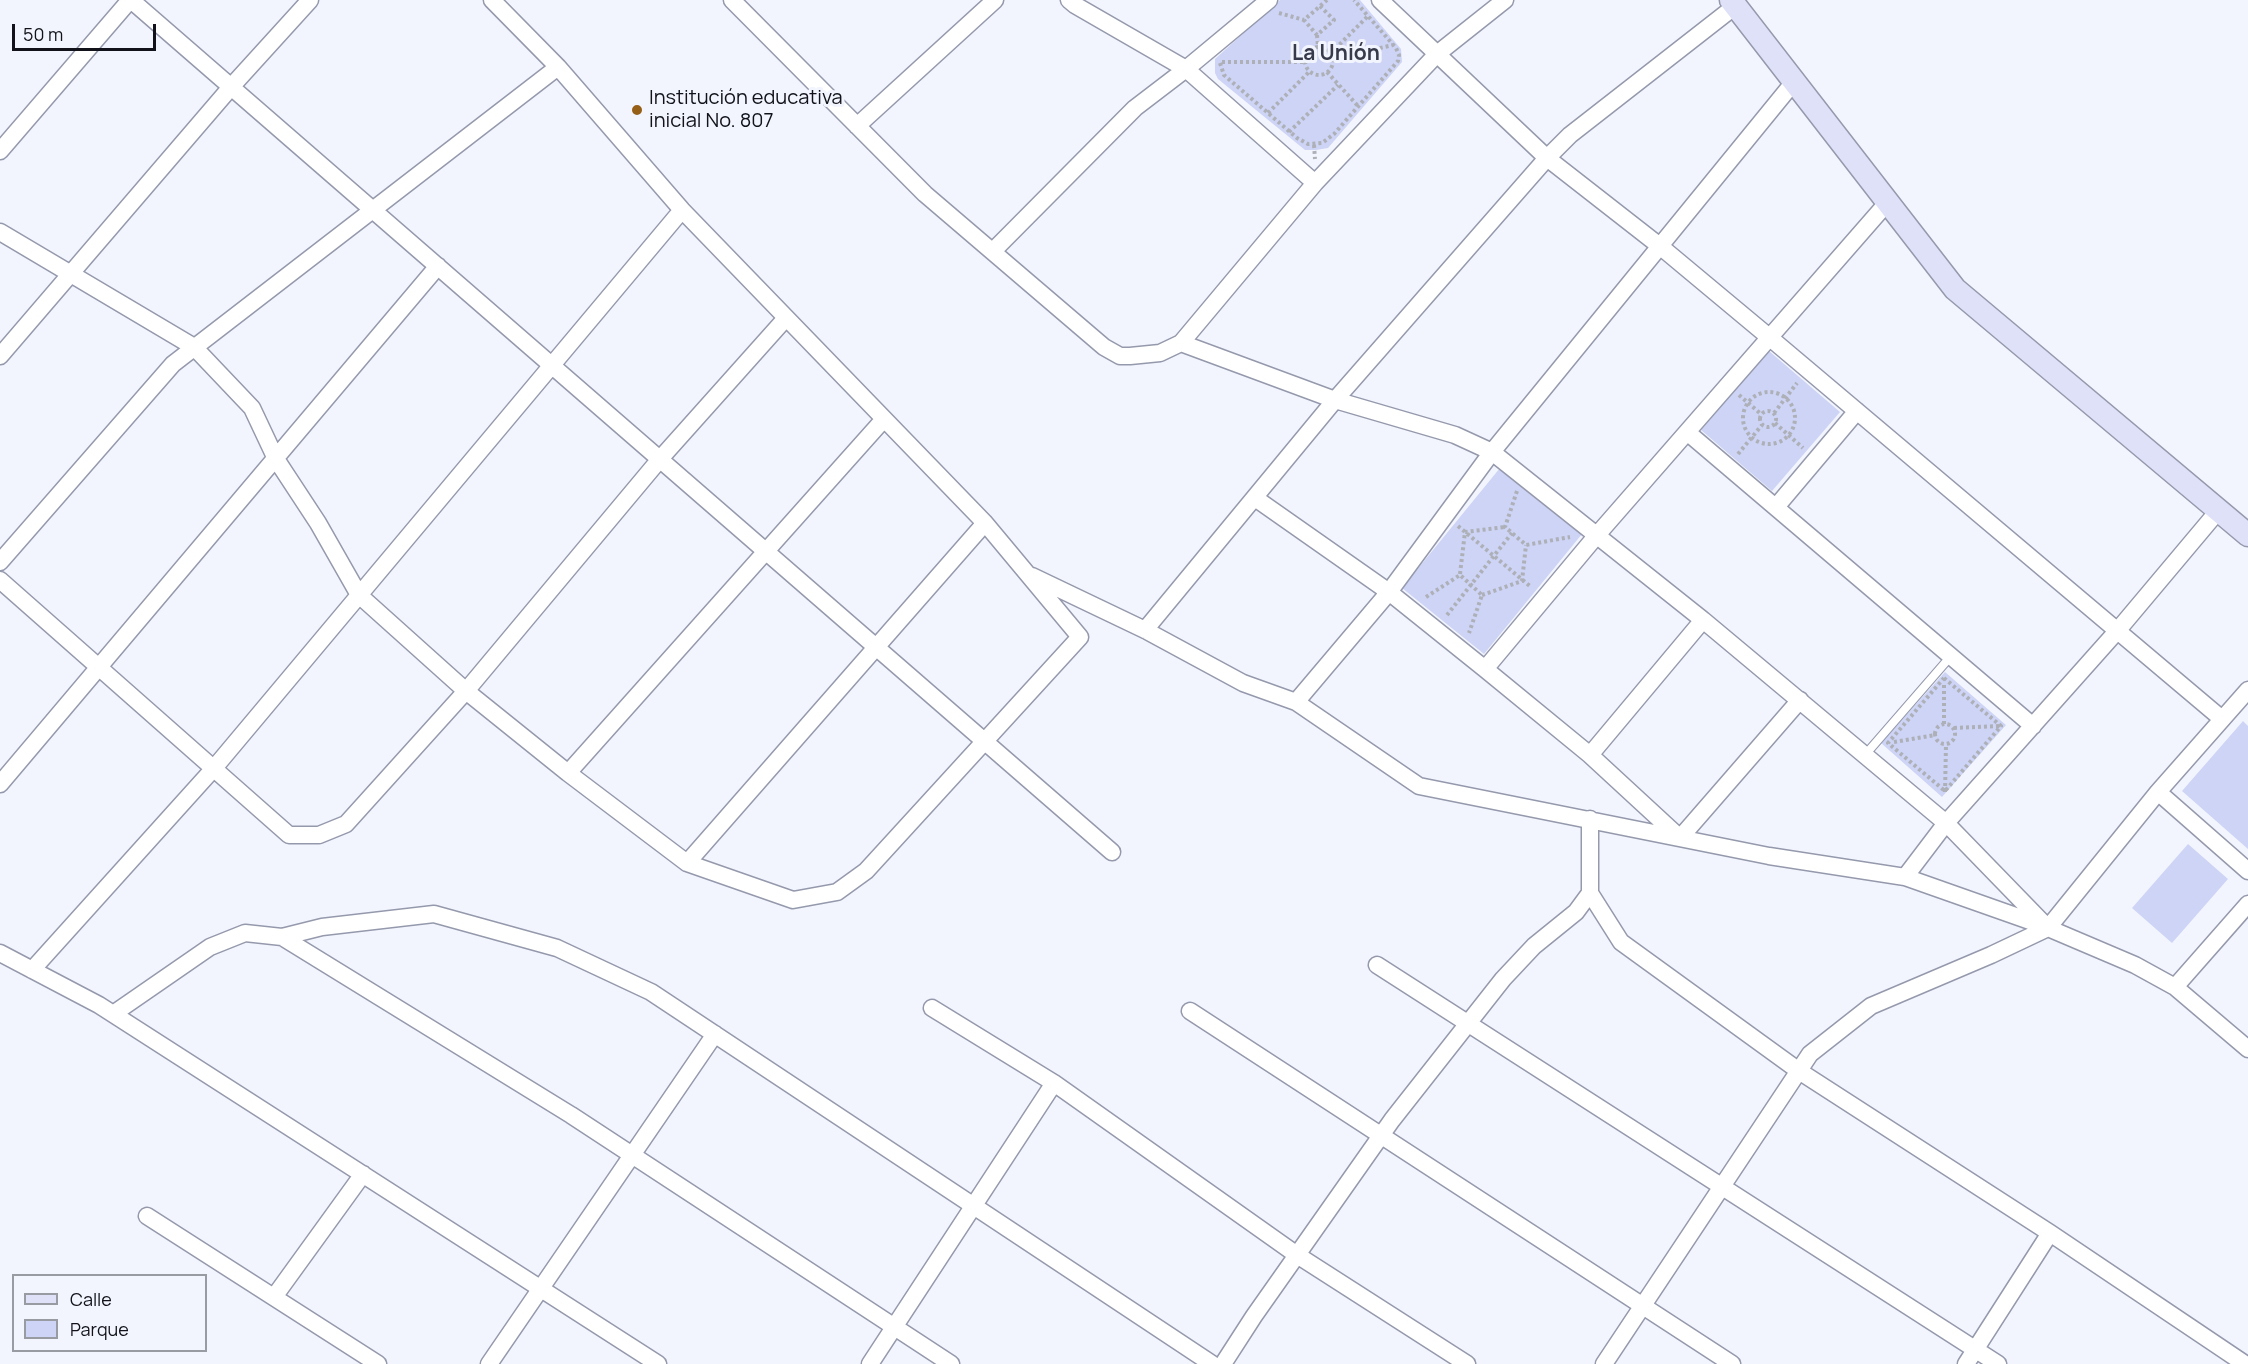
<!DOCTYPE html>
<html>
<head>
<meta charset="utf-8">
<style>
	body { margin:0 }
	#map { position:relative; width:2248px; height:1364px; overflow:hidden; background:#f3f5fe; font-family:Manrope,sans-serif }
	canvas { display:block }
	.legend { position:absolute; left:12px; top:1274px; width:195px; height:78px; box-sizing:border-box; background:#f3f5fe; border:2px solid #999ba3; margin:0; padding:8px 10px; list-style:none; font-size:18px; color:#12131a }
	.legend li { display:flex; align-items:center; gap:12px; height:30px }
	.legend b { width:30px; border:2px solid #999ba3 }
	.scale { position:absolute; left:12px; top:24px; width:144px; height:27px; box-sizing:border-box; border:3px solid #12131a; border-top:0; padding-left:8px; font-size:18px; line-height:21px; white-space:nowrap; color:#12131a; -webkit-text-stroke:4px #f3f5fe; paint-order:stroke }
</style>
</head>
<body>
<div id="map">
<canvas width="2248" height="1364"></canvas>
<ul class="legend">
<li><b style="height:8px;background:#dee1f8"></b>Calle</li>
<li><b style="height:16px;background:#cdd4f5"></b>Parque</li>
</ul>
<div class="scale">50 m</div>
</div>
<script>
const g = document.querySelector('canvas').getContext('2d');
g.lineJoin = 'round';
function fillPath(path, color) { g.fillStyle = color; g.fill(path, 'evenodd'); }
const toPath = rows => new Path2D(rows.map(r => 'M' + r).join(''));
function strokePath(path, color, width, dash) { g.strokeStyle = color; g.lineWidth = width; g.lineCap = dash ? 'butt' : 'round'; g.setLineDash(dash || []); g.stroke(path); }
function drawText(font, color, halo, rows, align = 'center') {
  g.font = font + ' Manrope,sans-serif'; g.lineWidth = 6; g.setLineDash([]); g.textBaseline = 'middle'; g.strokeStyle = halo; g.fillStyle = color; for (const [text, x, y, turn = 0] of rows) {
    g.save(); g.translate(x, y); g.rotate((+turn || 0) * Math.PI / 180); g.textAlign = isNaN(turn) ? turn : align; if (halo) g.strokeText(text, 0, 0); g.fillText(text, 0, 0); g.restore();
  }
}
fillPath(toPath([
	[1280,0,1360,0,1401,49,1402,62,1328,148,1316,150,1305,150,1218,79,1215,73,1215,59],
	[1769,351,1840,412,1772,491,1701,430],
	[1500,468,1582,534,1484,654,1402,588],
	[1945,672,2006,725,1942,797,1881,743],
	[2243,721,2248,726,2248,849,2182,791],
	[2188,844,2228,879,2172,943,2132,908]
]), '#cdd4f5');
const lane = toPath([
	[1865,755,1951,656]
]);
const street = toPath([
	[131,0,1112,852],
	[732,0,925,194,1104,347,1120,356,1130,356,1160,353,1181,343,1315,183,1437,54,1505,0],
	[1069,0,1075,5,1186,69,1315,183],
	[1380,0,1547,158,1661,247,1769,337,2222,719],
	[857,126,995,0],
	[0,151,130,0],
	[0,232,194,347,252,408,276,459,318,523,359,595,466,691,568,773,687,863,793,900,837,892,866,871,1080,637,985,523,682,210,558,67,492,0],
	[993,251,1135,108,1186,69,1269,0],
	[1181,343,1335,400,1455,435,1492,452,1703,620,1946,823,2048,928,2135,965,2175,987,2248,1049],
	[0,356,231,87,310,0],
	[1687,432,2033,726],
	[1255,498,1389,592,1485,669,1590,755,1680,838,1800,700],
	[1776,507,1857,411],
	[0,562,173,364,558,67],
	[1032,576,1145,630,1243,683,1296,702,1419,786,1769,856,1905,877,2044,926],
	[0,580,289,835,319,835,346,824,466,691,660,459,786,318],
	[1145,630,1335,400,1547,158,1570,135,1734,7],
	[1485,669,1597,535,1887,203],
	[1296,702,1389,592,1492,452,1793,83],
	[1590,755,1703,620],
	[568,773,884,419],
	[0,784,438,266],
	[2158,792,2248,871],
	[687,863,985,523],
	[1905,877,1946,823,2118,630,2218,511],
	[1590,893,1621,942,1799,1071,2050,1233,2245,1364],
	[282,937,571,1115,951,1364],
	[0,953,99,1005,658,1364],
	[1377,965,1998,1364],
	[32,970,215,767,682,210],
	[2175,987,2248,904],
	[932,1008,1054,1083,1297,1255,1467,1364],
	[1190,1011,1732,1364],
	[113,1014,210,947,245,933,282,937,322,927,434,914,557,948,651,992,1212,1364],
	[147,1216,378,1364],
	[274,1297,363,1174],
	[489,1364,715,1034],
	[870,1364,1054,1083],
	[1223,1364,1254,1316,1392,1120,1503,979,1534,946,1576,912,1590,893,1590,819],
	[1604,1364,1810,1054,1871,1006,1991,955,2048,928,2158,792,2248,690],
	[1966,1364,2050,1233]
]);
const secondary = toPath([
	[1731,0,1955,289,2248,535]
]);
strokePath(lane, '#9599ac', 10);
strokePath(street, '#9599ac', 19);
strokePath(secondary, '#9599ac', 25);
strokePath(toPath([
	[1320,6,1334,20,1317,35,1304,20,1327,0],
	[1279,13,1304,20],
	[1317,35,1318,47],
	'1305 61a14 14 0 1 1 28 0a14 14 0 1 1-28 0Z',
	[1331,53,1368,16],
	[1333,59,1393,45],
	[1222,62,1305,62],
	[1220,63,1224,75,1297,138,1308,144,1322,143,1334,134,1398,61,1399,55,1396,48,1354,0],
	[1327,72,1358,106],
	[1268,113,1310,71],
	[1289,132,1338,85],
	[1314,145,1315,159],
	'1743 418a26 26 0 1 1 52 0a26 26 0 1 1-52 0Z',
	[1739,395,1761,414],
	'1760 419a8 8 0 1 1 16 0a8 8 0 1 1-16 0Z',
	[1774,413,1797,383],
	[1775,423,1803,448],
	[1738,454,1762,425],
	[1517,491,1505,527,1526,545,1570,537],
	[1458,526,1531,587],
	[1460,574,1465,532,1505,527],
	[1482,595,1522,581,1526,545],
	[1426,597,1460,575,1482,595,1469,633],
	[1447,615,1512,533],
	[1944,678,2001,726,1945,791,1888,743,1944,678],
	'1935 734a10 10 0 1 1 20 0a10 10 0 1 1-20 0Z',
	[1944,724,1944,683],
	[1954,728,2001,726],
	[1894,742,1935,735],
	[1945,792,1946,745]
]), '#aeb0b8', 4, [3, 3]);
strokePath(lane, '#fff', 8);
strokePath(street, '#fff', 16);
strokePath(secondary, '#dee1f8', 22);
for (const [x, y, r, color] of [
	[637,110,6,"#965f18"]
]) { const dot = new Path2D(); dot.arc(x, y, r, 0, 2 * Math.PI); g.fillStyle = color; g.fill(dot); strokePath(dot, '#f3f5fe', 2); }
drawText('20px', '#12131a', '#f3f5fe', [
	["Institución educativa",649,98],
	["inicial No. 807",649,121]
], 'left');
drawText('bold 21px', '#373a4a', '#f3f5fe', [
	["La Unión",1336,54]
]);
</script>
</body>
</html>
